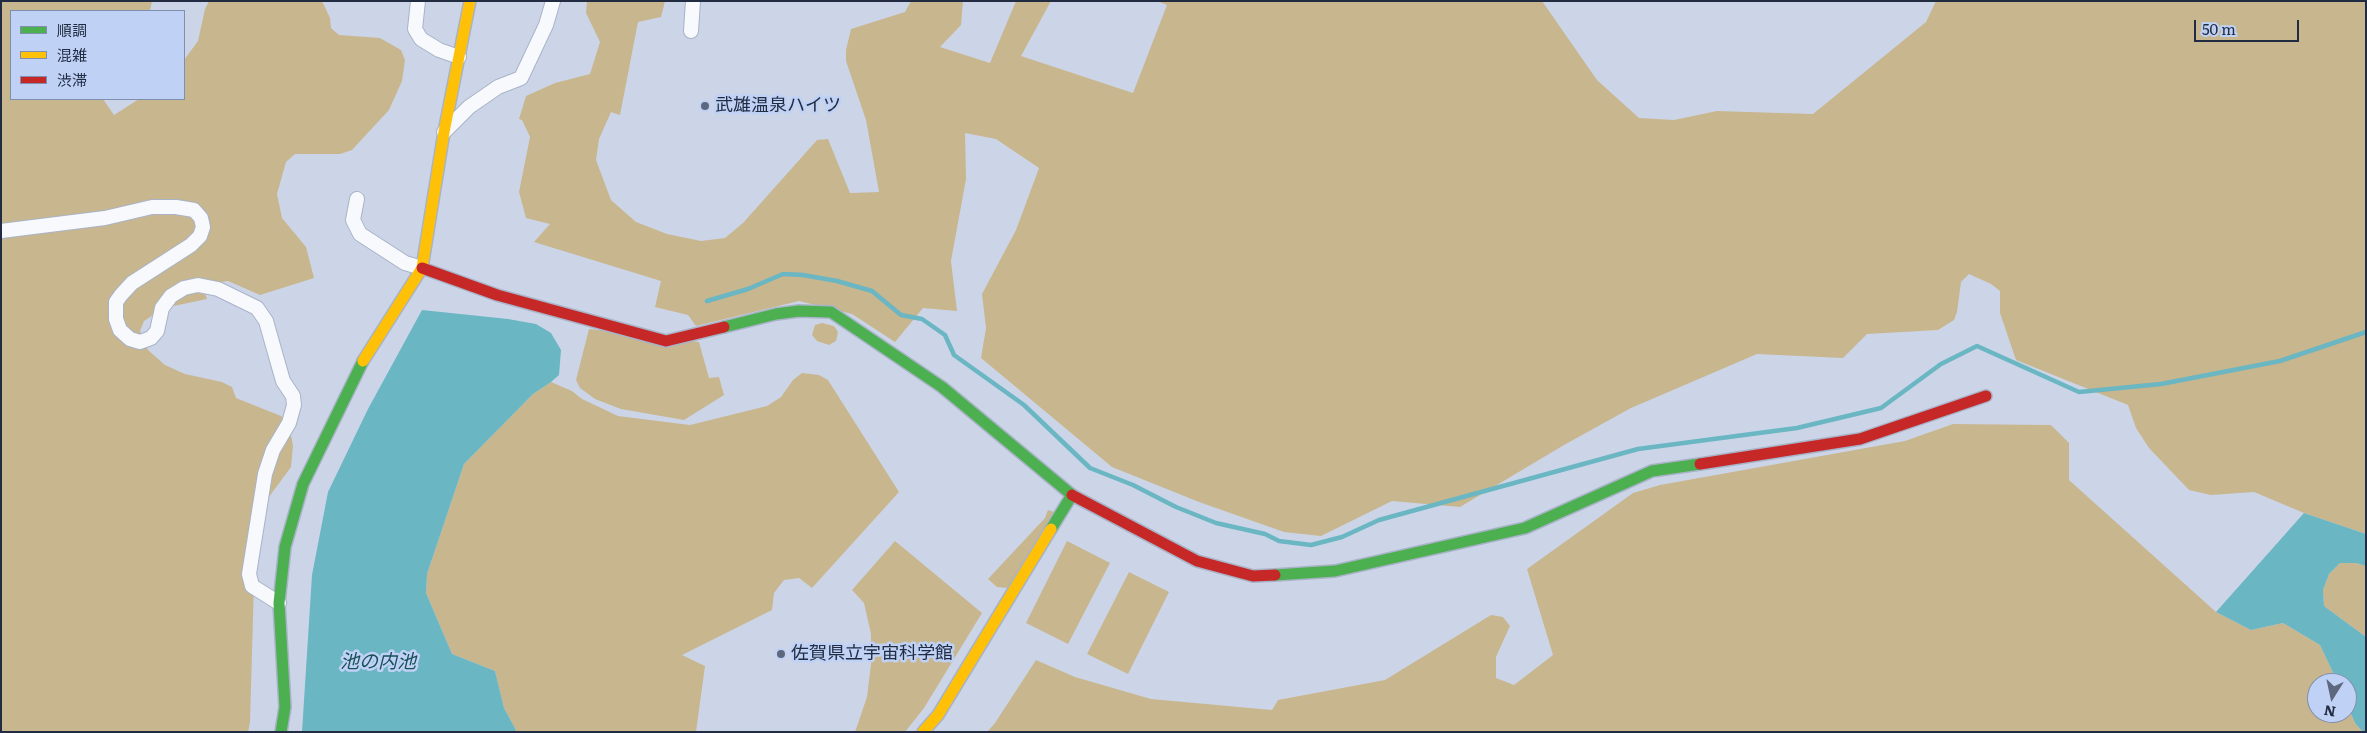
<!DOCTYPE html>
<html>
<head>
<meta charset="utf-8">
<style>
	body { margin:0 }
	#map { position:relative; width:2367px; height:733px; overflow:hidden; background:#ccd5e8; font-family:Literata,"Noto Sans JP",serif }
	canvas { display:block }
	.frame { position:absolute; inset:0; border:2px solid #212c43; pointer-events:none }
	.legend { position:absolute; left:10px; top:10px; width:175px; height:90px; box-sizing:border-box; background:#bfd1f5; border:1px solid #808fae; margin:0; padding:6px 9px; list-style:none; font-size:15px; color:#212c43 }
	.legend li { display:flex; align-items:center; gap:10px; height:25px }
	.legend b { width:25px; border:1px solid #808fae }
	.north { position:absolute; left:2307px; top:673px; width:50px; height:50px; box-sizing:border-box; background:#bfd1f5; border:1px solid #808fae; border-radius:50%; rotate:190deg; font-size:14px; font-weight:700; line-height:20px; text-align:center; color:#212c43 }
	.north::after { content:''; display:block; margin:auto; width:18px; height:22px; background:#5d677d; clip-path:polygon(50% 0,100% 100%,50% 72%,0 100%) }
	.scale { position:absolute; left:2194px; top:20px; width:105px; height:22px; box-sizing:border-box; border:2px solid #212c43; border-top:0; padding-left:6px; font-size:15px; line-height:18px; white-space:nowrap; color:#212c43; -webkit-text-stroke:4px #bfd1f5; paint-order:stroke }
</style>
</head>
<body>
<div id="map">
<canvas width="2367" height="733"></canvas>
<div class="frame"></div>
<ul class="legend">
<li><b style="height:6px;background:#4caf50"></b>順調</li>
<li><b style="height:6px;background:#ffc107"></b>混雑</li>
<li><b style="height:6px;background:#c62828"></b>渋滞</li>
</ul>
<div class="north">N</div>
<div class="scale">50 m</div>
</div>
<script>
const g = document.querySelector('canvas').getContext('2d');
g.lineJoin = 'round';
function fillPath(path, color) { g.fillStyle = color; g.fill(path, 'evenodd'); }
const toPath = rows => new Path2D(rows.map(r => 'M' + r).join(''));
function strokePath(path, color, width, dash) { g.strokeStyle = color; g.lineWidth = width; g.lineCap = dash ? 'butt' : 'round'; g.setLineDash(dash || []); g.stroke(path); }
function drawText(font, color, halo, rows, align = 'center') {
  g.font = font + ' Literata,"Noto Sans JP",serif'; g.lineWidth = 5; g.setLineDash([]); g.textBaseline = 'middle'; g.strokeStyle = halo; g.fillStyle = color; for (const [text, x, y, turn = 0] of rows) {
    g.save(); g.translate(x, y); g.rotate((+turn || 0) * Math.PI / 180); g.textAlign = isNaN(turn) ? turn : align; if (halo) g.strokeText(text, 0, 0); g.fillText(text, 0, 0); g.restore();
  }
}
fillPath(toPath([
	[1,1,152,1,150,11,11,11,11,99,103,99,114,115,139,99,184,99,184,60,198,41,205,9,209,1,322,1,330,18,331,28,339,35,380,38,401,50,405,60,402,81,389,110,352,150,340,154,295,154,286,162,277,194,282,218,306,247,314,278,260,295,228,281,202,285,207,299,164,308,144,321,140,331,148,350,165,365,185,374,222,382,232,387,236,398,281,416,289,424,293,446,291,467,266,501,254,583,250,722,248,732,1,732],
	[587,1,665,1,661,17,638,22,620,115,611,112,599,139,596,160,611,200,636,222,667,234,701,241,725,238,743,223,817,140,828,139,850,193,879,192,866,120,846,61,846,50,851,29,905,12,911,1,963,1,961,25,940,47,990,63,1016,1,1051,1,1021,56,1133,93,1167,5,1157,1,1542,1,1597,80,1639,118,1674,120,1717,111,1813,114,1926,22,1936,1,2366,1,2366,534,2304,513,2254,492,2211,495,2189,490,2149,448,2136,428,2128,405,2016,360,2000,313,2000,291,1991,284,1969,274,1961,282,1957,312,1954,320,1938,330,1867,334,1843,358,1757,354,1631,408,1564,445,1460,507,1392,501,1321,536,1284,532,1199,502,1112,467,981,358,986,328,982,294,1016,230,1039,168,996,139,965,133,966,179,951,261,957,311,923,308,895,342,852,314,799,301,696,326,688,315,655,307,661,281,534,242,550,224,526,218,519,192,530,137,522,120,519,119,526,96,555,83,590,74,600,42,586,13],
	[822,323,834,326,838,332,836,341,829,345,817,341,812,335,815,325],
	[589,329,699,342,709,378,719,377,724,395,684,420,621,409,595,399,580,388,576,380],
	[802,373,819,375,828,380,899,492,812,588,799,578,784,580,774,593,772,610,682,655,705,666,696,732,517,732,504,708,495,671,452,654,426,593,427,574,464,464,533,394,551,382,572,391,582,399,618,416,690,425,767,406,781,397,793,380],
	[1953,424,2051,425,2069,443,2069,480,2216,612,2251,630,2283,623,2320,645,2338,683,2317,683,2317,713,2347,713,2347,704,2355,723,2363,732,987,732,995,723,1036,660,1075,677,1151,699,1272,710,1278,700,1385,680,1491,615,1503,617,1510,626,1496,657,1496,678,1514,685,1553,655,1527,569,1633,493,1660,485,1905,441],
	[1048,510,1054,512,1008,588,997,587,988,579,1045,518],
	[895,541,982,613,924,708,905,732,855,732,867,697,871,664,871,634,864,603,852,590],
	[1067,541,1110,563,1068,644,1026,623],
	[2340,563,2356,563,2366,566,2366,637,2324,606,2323,590,2329,574],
	[1129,572,1169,592,1128,674,1087,654]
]), '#c8b68e');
fillPath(toPath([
	[422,310,508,319,536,324,551,333,561,350,559,375,551,382,533,394,464,464,427,574,426,593,452,654,495,671,504,708,517,732,302,732,312,575,328,492,368,409],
	[2304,513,2366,534,2366,566,2356,563,2340,563,2329,574,2323,590,2324,606,2366,637,2366,732,2363,732,2355,723,2347,704,2347,683,2338,683,2320,645,2283,623,2251,630,2216,612]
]), '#6ab6c3');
strokePath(toPath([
	[707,301,748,289,783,274,803,275,837,281,872,291,901,315,922,319,945,335,954,355,1024,405,1090,468,1133,485,1176,507,1216,523,1265,534,1279,541,1311,545,1342,537,1379,520,1638,449,1797,428,1881,408,1941,364,1977,346,2079,392,2161,384,2280,361,2366,332]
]), '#6ab6c3', 4.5);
const street = toPath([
	[418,1,415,29,421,39,439,50,459,57],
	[691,31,693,1],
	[444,132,469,107,498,87,521,78,546,25,553,1],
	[357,199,353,220,360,234,405,263,422,268],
	[1,231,105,218,152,207,176,207,194,210,201,218,203,227,200,236,191,245,132,283,121,295,116,302,116,319,120,330,130,339,140,342,151,338,157,331,162,308,171,296,184,288,198,285,218,289,257,308,266,321,283,381,293,396,294,405,289,423,273,450,265,474,249,574,252,586,279,603]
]);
const fast = toPath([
	[724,327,776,314,799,311,831,312,942,387,1072,495,1051,529],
	[1275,575,1335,571,1525,528,1652,471,1700,464],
	[281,732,285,707,279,603,285,547,303,484,363,361]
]);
const slow = toPath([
	[363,361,422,268,444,132,470,1],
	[923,732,938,715,1051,529]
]);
const jam = toPath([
	[422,268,497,295,666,341,724,327],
	[1700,464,1860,439,1986,396],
	[1072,495,1197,561,1253,576,1275,575]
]);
strokePath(street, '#a9b3c7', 16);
strokePath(fast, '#a9b3c7', 14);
strokePath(slow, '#a9b3c7', 14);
strokePath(jam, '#a9b3c7', 14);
strokePath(street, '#f7f9fc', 14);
strokePath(fast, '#4caf50', 11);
strokePath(slow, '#ffc107', 11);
strokePath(jam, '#c62828', 11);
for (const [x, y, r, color] of [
	[705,106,5,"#5d677d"],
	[781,654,5,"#5d677d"]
]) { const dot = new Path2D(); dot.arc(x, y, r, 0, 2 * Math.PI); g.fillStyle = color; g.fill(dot); strokePath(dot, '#bfd1f5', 2); }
drawText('18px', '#212c43', '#bfd1f5', [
	["武雄温泉ハイツ",715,106],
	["佐賀県立宇宙科学館",791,654]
], 'left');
drawText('italic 19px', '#175258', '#bfd1f5', [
	["池の内池",378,662]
]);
</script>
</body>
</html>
